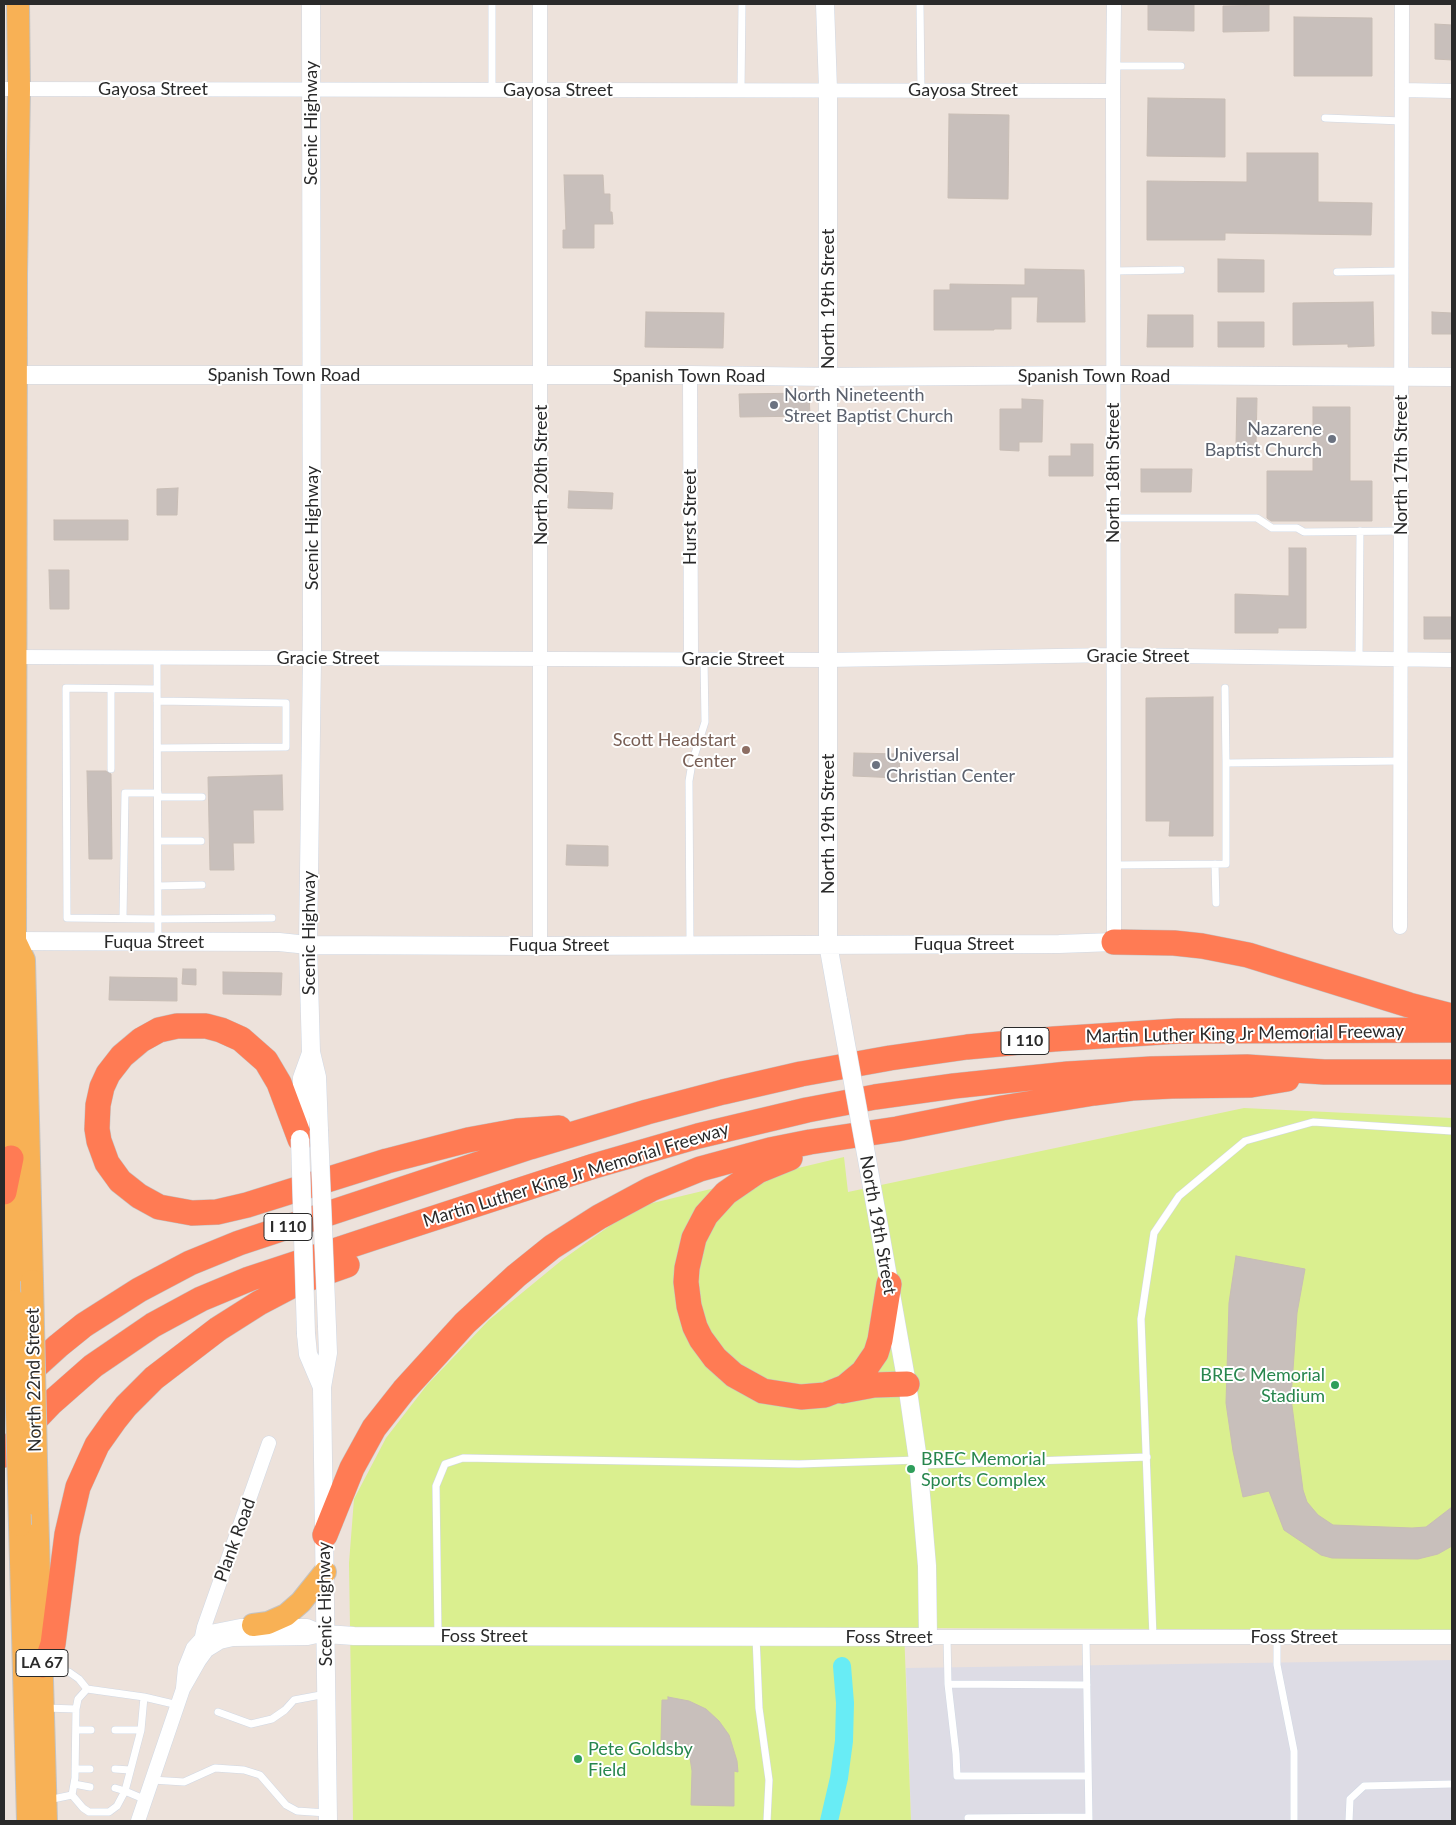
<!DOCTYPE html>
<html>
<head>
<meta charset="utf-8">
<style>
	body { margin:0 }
	#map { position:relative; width:1456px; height:1825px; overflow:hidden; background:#ede2db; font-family:Lato,sans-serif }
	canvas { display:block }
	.frame { position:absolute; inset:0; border:5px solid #2a2a2a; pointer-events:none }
</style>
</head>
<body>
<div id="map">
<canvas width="1456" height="1825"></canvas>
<div class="frame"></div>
</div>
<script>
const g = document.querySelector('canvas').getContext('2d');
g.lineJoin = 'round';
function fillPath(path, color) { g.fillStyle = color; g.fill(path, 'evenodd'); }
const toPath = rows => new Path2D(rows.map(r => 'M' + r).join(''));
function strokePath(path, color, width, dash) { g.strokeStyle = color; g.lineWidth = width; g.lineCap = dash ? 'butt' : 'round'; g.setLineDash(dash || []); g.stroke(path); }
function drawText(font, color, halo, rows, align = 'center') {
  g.font = font + ' Lato,sans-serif'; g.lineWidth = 4; g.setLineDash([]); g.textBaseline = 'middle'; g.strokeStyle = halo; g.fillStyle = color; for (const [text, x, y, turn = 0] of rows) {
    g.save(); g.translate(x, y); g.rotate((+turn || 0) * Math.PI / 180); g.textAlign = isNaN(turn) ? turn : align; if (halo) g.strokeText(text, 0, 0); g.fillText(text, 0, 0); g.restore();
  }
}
fillPath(toPath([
	[1452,1660,1452,1821,911,1821,906,1668]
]), '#dddce5');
fillPath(toPath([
	[1244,1108,1452,1118,1452,1630,904,1628,911,1821,353,1821,349,1563,354,1499,386,1438,427,1385,489,1320,562,1260,636,1207,844,1157,848,1192]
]), '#daef8f');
strokePath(toPath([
	[829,1821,839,1778,844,1741,845,1703,842,1666]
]), '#68ecf5', 18);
const building = toPath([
	[1148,4,1194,4,1194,31,1148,30,1148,4],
	[1269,5,1269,31,1223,32,1223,6,1269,5],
	[1294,17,1372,18,1372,76,1294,76,1294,17],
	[1435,24,1452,25,1452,60,1435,59,1435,24],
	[1148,98,1225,99,1225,157,1147,156,1148,98],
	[949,114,1009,115,1008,199,948,198,949,114],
	[1247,153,1318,153,1318,202,1372,203,1371,235,1225,233,1225,240,1147,240,1147,181,1247,182,1247,153],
	[564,175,603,175,604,194,610,194,610,212,612,212,613,224,594,224,594,248,563,248,563,230,566,230,564,175],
	[1218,259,1264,260,1264,292,1218,292,1218,259],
	[1025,269,1084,270,1085,322,1037,322,1038,297,1011,297,1011,329,994,329,994,330,934,330,934,290,950,290,950,284,1025,285,1025,269],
	[1373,302,1374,346,1348,347,1348,344,1293,345,1293,303,1373,302],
	[646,312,724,313,723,348,645,347,646,312],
	[1432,312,1452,313,1452,334,1432,334,1432,312],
	[1148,315,1193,315,1193,347,1147,347,1148,315],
	[1218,322,1264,322,1264,347,1218,347,1218,322],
	[809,393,810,416,740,417,739,394,809,393],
	[1237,398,1257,398,1256,446,1236,445,1237,398],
	[1022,399,1043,400,1042,442,1019,442,1019,451,1000,450,1000,409,1022,409,1022,399],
	[1313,407,1350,407,1350,481,1372,481,1372,521,1271,521,1267,518,1267,471,1313,471,1313,407],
	[1071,444,1093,444,1093,476,1049,476,1049,456,1071,456,1071,444],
	[1141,469,1192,469,1191,492,1141,492,1141,469],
	[178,488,177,515,157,515,157,489,178,488],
	[569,491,613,493,612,509,568,508,569,491],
	[54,520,128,520,128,540,54,540,54,520],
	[1289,548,1306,548,1306,628,1278,628,1278,633,1235,633,1235,594,1289,596,1289,548],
	[49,570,69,570,69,609,50,609,49,570],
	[1424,617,1452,617,1452,639,1424,639,1424,617],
	[1213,697,1213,836,1169,836,1170,821,1146,821,1146,698,1213,697],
	[854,753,900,754,899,778,853,776,854,753],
	[87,771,106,771,111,774,112,859,89,859,87,771],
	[282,775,283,810,253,810,254,843,233,843,234,870,210,870,208,777,282,775],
	[567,845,608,846,608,866,566,865,567,845],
	[183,969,196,969,196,985,182,984,183,969],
	[223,972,282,973,281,995,223,994,223,972],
	[110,977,177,978,177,1001,109,1000,110,977],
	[1236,1256,1305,1269,1297,1313,1291,1398,1303,1490,1307,1502,1318,1515,1333,1525,1412,1528,1426,1527,1452,1507,1452,1546,1438,1554,1418,1559,1332,1558,1321,1555,1284,1530,1269,1491,1243,1497,1233,1451,1226,1403,1229,1303,1236,1256],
	[668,1697,689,1701,706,1709,719,1721,729,1735,737,1761,738,1772,734,1771,734,1806,691,1805,692,1771,690,1758,677,1746,661,1742,662,1700,668,1700,668,1697]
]);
fillPath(building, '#c8bfbb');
strokePath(building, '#c8bdb5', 1);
const service = toPath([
	[920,4,921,90],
	[1113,66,1181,66],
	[741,89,742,4],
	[492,90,492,4],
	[1325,118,1402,121],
	[1113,271,1181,270],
	[1337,272,1401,271],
	[1114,518,1257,518,1272,528,1297,528,1304,532,1401,531],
	[157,657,158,942],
	[1359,659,1360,531],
	[1225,688,1226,763],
	[157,689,66,688,67,918,158,919,272,918],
	[157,701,286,703,286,747,158,748],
	[111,769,111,689],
	[158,797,202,797],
	[158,841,201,841],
	[1215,864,1216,903],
	[1114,865,1226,864,1226,763,1400,761],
	[158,886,202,885],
	[123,918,125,793,158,793],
	[690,945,689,781,692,763,705,722,704,659],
	[920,1465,1147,1457],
	[438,1635,436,1486,445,1464,463,1458,799,1464,918,1460],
	[756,1637,759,1708,769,1780,767,1821],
	[947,1637,948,1684,1087,1685],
	[1086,1637,1089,1821],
	[1153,1637,1141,1319,1154,1233,1179,1196,1245,1141,1313,1122,1452,1131],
	[1277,1637,1277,1665,1294,1751,1294,1821],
	[45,1672,69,1672,79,1679,87,1689],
	[948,1684,956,1754,957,1776,1088,1776],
	[45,1708,76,1709,75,1778,72,1795],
	[76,1709,78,1699,87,1689,144,1697,178,1705],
	[218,1712,251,1724,272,1719,285,1710,294,1700,326,1694],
	[76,1730,91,1730],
	[115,1730,141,1730],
	[75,1769,90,1769],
	[115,1769,130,1770],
	[152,1780,184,1782,215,1768,244,1770,260,1775,286,1805,297,1811,327,1813],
	[74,1784,90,1787],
	[115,1788,125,1791,141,1730,144,1697],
	[48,1800,72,1795,83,1808,89,1812,109,1812,117,1806,125,1791,146,1800],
	[968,1818,1089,1817],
	[1349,1821,1350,1799,1364,1786,1452,1784]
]);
const minor = toPath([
	[540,4,540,946],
	[4,89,1113,91],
	[1403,90,1452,91],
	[690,375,691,659],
	[14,657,828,660,1114,655,1452,660],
	[1400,927,1402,4],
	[1114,942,1113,91,1114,4],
	[928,1637,1452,1637],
	[197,1660,204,1627,269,1443],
	[183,1688,185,1668,193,1648,203,1637,210,1632,240,1626,307,1626,326,1634],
	[138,1821,183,1689,199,1661,207,1650,220,1642,233,1639,308,1638,326,1634]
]);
const tertiary = toPath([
	[311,4,312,658,308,945,311,1052,317,1077,319,1130],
	[825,4,828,89,828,944,838,1000],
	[16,375,690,375,828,377,1113,375,1452,377],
	[5,941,279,942,308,945,540,946,1059,944,1114,942],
	[300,1131,302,1078,311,1053],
	[327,1327,328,1353,322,1387,328,1821],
	[306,1334,308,1354,322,1387],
	[326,1634,354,1636,928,1637,927,1566,918,1460,907,1384,872,1187]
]);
const primary = toPath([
	[15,941,24,960,32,1281],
	[14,1301,7,961,15,941,16,274,19,89,18,4],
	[37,1505,46,1821],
	[20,1525,28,1821],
	[253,1625,268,1623,286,1615,301,1602,325,1572]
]);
const motorway = toPath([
	[1114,942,1174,943,1202,946,1248,955,1409,1005,1452,1016],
	[300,1139,279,1083,266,1061,241,1039,221,1030,206,1026,177,1026,159,1030,141,1040,122,1056,108,1074,102,1087,98,1105,97,1129,99,1141,107,1163,120,1181,139,1196,159,1207,192,1213,217,1212,247,1205,387,1161,468,1140,517,1131,559,1128],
	[790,1158,758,1171,726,1193,706,1215,694,1238,687,1268,686,1282,689,1306,695,1327,701,1339,715,1358,734,1375,763,1391,801,1397,825,1395,845,1387,863,1372,876,1353,880,1340,889,1284],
	[4,1192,11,1158],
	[842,1391,874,1385,907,1384],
	[4,1395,58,1346,84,1325,139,1290,190,1263,239,1243,530,1147,647,1112,723,1092,801,1074,890,1058,967,1047,1054,1039,1178,1031,1452,1030],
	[4,1455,27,1428,51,1403,93,1366,153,1325,201,1299,249,1279,373,1238,594,1166,698,1136,807,1110,875,1097,954,1086,1068,1074,1151,1069,1247,1067,1324,1072,1452,1072],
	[325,1535,352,1468,374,1428,404,1390,465,1323,516,1276,552,1247,599,1217,651,1189,700,1169,770,1150,810,1142,897,1129,1002,1108,1094,1093,1132,1088,1172,1086,1251,1085,1287,1079],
	[42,1665,49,1656,53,1644,67,1534,78,1487,97,1445,114,1421,126,1406,154,1378,218,1329,259,1303,299,1282,347,1265]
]);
strokePath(service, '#d0d8e4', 8);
strokePath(minor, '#d0d8e4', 15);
strokePath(tertiary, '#d0d8e4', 19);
strokePath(primary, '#c3c3c3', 24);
strokePath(motorway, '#c3c3c3', 26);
strokePath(service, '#fff', 7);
strokePath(minor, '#fff', 14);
strokePath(tertiary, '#fff', 18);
strokePath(primary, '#f8b155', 22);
strokePath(motorway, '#ff7b54', 25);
const tertiaryBridge = toPath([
	[838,1000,872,1187],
	[319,1130,327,1327],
	[300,1139,306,1334]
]);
const primaryBridge = toPath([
	[32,1281,37,1505],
	[14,1301,20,1525]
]);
strokePath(tertiaryBridge, '#d0d8e4', 19, []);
strokePath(primaryBridge, '#c3c3c3', 24, []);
strokePath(tertiaryBridge, '#fff', 18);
strokePath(primaryBridge, '#f8b155', 22);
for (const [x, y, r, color] of [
	[774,405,5,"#6b7280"],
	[1332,439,5,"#6b7280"],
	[746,750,5,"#8d6e63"],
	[876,765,5,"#6b7280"],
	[1335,1385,5,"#2e9e5b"],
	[911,1469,5,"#2e9e5b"],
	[578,1759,5,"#2e9e5b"]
]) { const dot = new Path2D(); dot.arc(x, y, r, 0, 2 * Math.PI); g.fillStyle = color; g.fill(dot); strokePath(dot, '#fff', 2); }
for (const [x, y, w] of [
	[1025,1041,48],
	[288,1227,48],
	[42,1663,52]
]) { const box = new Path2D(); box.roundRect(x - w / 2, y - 13.5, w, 27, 4); g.fillStyle = '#fff'; g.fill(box); strokePath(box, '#2a2a2a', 1); }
drawText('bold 16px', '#2a2a2a', null, [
	["I 110",1025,1041],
	["I 110",288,1227],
	["LA 67",42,1663]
]);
drawText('18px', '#2a2a2a', '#fff', [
	["Gayosa Street",153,89],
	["Gayosa Street",558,90],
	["Gayosa Street",963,90],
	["Scenic Highway",311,123,-90],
	["North 19th Street",828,299,-90],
	["Spanish Town Road",284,375],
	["Spanish Town Road",689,376],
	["Spanish Town Road",1094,376],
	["North 17th Street",1401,465,-90],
	["North 18th Street",1113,473,-90],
	["North 20th Street",541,475,-90],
	["Hurst Street",690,517,-90],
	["Scenic Highway",312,528,-90],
	["Gracie Street",1138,656],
	["Gracie Street",328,658],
	["Gracie Street",733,659],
	["North 19th Street",828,824,-90],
	["Scenic Highway",309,933,-90],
	["Fuqua Street",154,942],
	["Fuqua Street",964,944],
	["Fuqua Street",559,945],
	["Martin Luther King Jr Memorial Freeway",1245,1034,-1],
	["Martin Luther King Jr Memorial Freeway",576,1175,-17],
	["North 19th Street",878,1225,80],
	["North 22nd Street",34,1380,-91],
	["Plank Road",235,1540,-70],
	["Scenic Highway",325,1604,-91],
	["Foss Street",484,1636],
	["Foss Street",889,1637],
	["Foss Street",1294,1637]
]);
drawText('18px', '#5b616d', '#fff', [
	["North Nineteenth",784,395],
	["Street Baptist Church",784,416],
	["Nazarene",1322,429,"right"],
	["Baptist Church",1322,450,"right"],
	["Universal",886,755],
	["Christian Center",886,776]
], 'left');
drawText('18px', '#785e54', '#fff', [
	["Scott Headstart",736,740],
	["Center",736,761]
], 'right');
drawText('18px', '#27864d', '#fff', [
	["BREC Memorial",1325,1375,"right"],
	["Stadium",1325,1396,"right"],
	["BREC Memorial",921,1459],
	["Sports Complex",921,1480],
	["Pete Goldsby",588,1749],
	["Field",588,1770]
], 'left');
</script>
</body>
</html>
